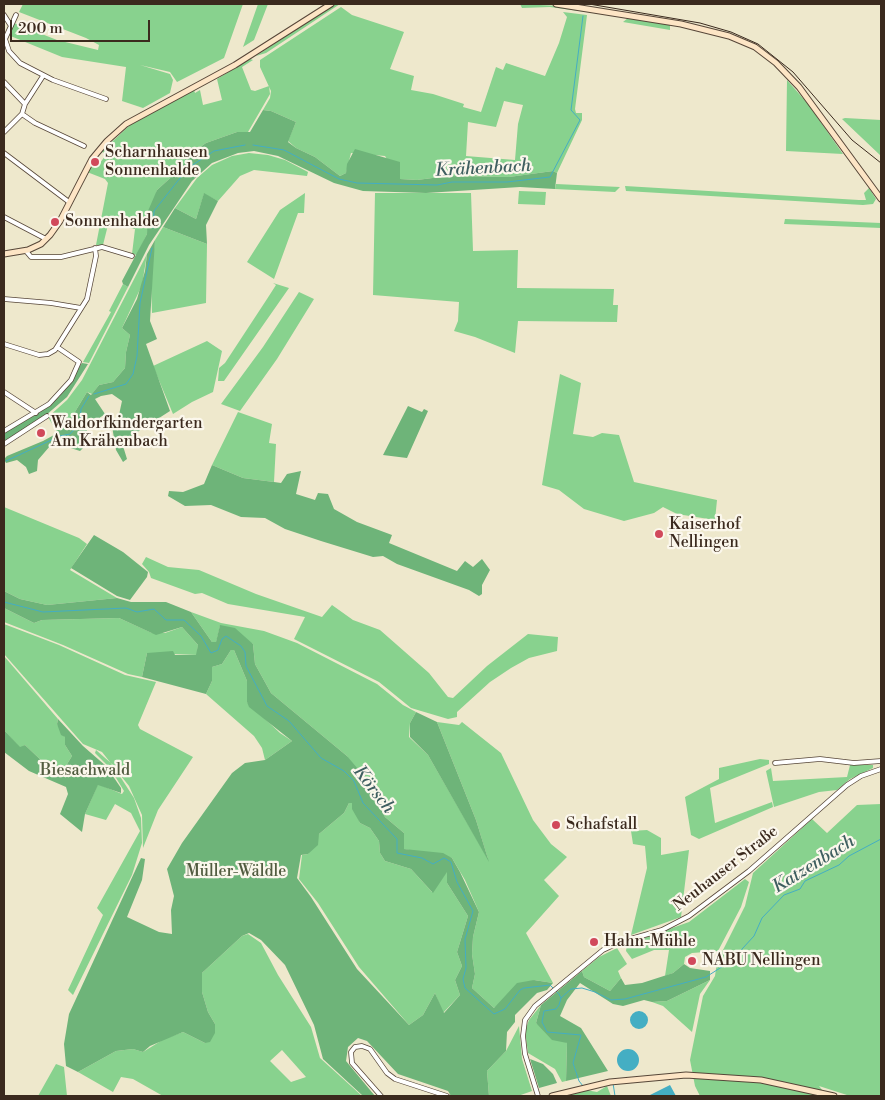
<!DOCTYPE html>
<html>
<head>
<meta charset="utf-8">
<style>
	body { margin:0 }
	#map { position:relative; width:885px; height:1100px; overflow:hidden; background:#eee8cc; font-family:"Libre Bodoni",serif }
	canvas { display:block }
	.frame { position:absolute; inset:0; border:5px solid #3b2a1e; pointer-events:none }
	.scale { position:absolute; left:10px; top:20px; width:140px; height:22px; box-sizing:border-box; border:2px solid #3b2a1e; border-top:0; padding-left:6px; font-size:15px; line-height:18px; white-space:nowrap; color:#3b2a1e; -webkit-text-stroke:4px #fbf7ec; paint-order:stroke }
</style>
</head>
<body>
<div id="map">
<canvas width="885" height="1100"></canvas>
<div class="frame"></div>
<div class="scale">200 m</div>
</div>
<script>
const g = document.querySelector('canvas').getContext('2d');
g.lineJoin = 'round';
function fillPath(path, color) { g.fillStyle = color; g.fill(path, 'evenodd'); }
const toPath = rows => new Path2D(rows.map(r => 'M' + r).join(''));
function strokePath(path, color, width, dash) { g.strokeStyle = color; g.lineWidth = width; g.lineCap = dash ? 'butt' : 'round'; g.setLineDash(dash || []); g.stroke(path); }
function drawText(font, color, halo, rows, align = 'center') {
  g.font = font + ' "Libre Bodoni",serif'; g.lineWidth = 4.5; g.setLineDash([]); g.textBaseline = 'middle'; g.strokeStyle = halo; g.fillStyle = color; for (const [text, x, y, turn = 0] of rows) {
    g.save(); g.translate(x, y); g.rotate((+turn || 0) * Math.PI / 180); g.textAlign = isNaN(turn) ? turn : align; if (halo) g.strokeText(text, 0, 0); g.fillText(text, 0, 0); g.restore();
  }
}
fillPath(toPath([
	[23,4,243,4,224,58,177,82,170,72,140,65,170,74,173,80,170,93,143,108,122,101,126,67,62,57,8,35,14,23,57,40,98,50,99,45,86,38,19,12],
	[258,4,268,4,254,40,243,47],
	[335,4,340,4,266,53,256,56],
	[520,4,559,6,616,16,550,7,522,8],
	[341,7,352,15,404,32,390,69,414,76,411,90,433,94,464,104,463,107,481,112,496,67,503,70,506,63,545,76,559,43,567,17,563,12,587,15,575,109,576,113,582,113,582,120,557,173,553,171,509,177,448,176,417,180,400,179,385,156,351,153,346,173,340,176,315,157,296,148,288,141,296,122,271,111,263,110,270,98,271,91,260,67,260,60],
	[504,101,523,105,518,124,515,160,466,156,468,122,496,127],
	[628,18,670,25,670,30,623,22],
	[250,59,253,60,242,67,251,90,255,91,269,86,270,94,248,132,237,132,206,143,193,152,178,171,157,190,147,234,137,255,132,254,135,229,131,228,131,218,116,217,116,226,108,225,103,245,96,245,108,183,105,179,87,172,92,166,96,168,106,155,103,152,99,154,131,124,194,90,195,93,200,90,203,105,222,100,217,79],
	[787,80,808,104,843,154,786,151],
	[845,118,881,120,881,156,842,119],
	[249,153,268,155,285,160,308,172,307,176,254,170,240,176,218,201,204,194,196,219,175,208,197,178,212,165,232,156],
	[556,184,620,187,615,192,555,189],
	[625,186,859,200,866,200,864,193,869,188,876,199,873,204,863,205,626,191],
	[519,191,546,192,545,205,518,204],
	[305,193,304,213,298,213,274,279,247,262,280,210],
	[375,193,471,193,473,251,518,250,517,288,614,289,613,305,618,305,617,322,518,321,515,353,475,337,454,331,458,321,459,302,373,295],
	[785,219,881,223,881,228,784,224],
	[163,227,207,244,206,303,152,313,151,277,155,240],
	[147,254,142,285,122,328,130,335,126,352,125,368,113,382,99,385,92,394,87,392,67,425,61,426,57,432,48,417,67,400,82,380],
	[273,283,289,288,224,381,218,381,219,368,225,363,267,299,276,285],
	[123,284,128,287,89,363,83,362,111,312,109,311],
	[299,292,314,299,277,359,240,411,221,404,263,347],
	[207,341,222,351,213,392,192,402,173,414,153,366],
	[560,374,581,383,573,434,593,437,602,433,619,435,634,482,717,500,715,520,677,514,663,507,654,513,624,521,584,509,559,490,542,485],
	[238,412,272,424,269,443,276,444,274,482,243,478,212,465],
	[4,507,79,538,87,544,70,570,117,598,47,605,20,599,4,591],
	[146,557,168,567,199,570,256,594,322,617,332,605,353,620,380,630,429,673,448,697,453,698,487,666,528,634,558,637,557,651,529,658,511,668,490,682,457,712,457,717,448,719,411,708,379,682,294,639,305,617,228,604,202,593,195,594,151,578,149,572,142,564],
	[4,608,34,623,42,620,119,618,152,633,165,633,182,627,198,645,197,655,147,653,142,677,128,674,63,645,4,622],
	[191,612,221,623,264,631,297,643,377,684,403,705,416,712,410,723,409,737,428,755,488,859,476,820,437,722,459,725,462,722,501,753,533,820,551,844,567,857,544,880,559,896,526,933,553,983,534,980,494,1008,472,988,475,974,472,954,473,937,479,912,465,880,452,858,404,849,404,833,385,817,376,799,363,786,347,756,271,693,255,664,253,644,220,626,216,643,212,642],
	[4,624,59,645,125,675,156,682,138,725,140,729,193,757,158,810,143,848,142,815,129,786,102,752,83,744,4,654],
	[231,650,234,650,247,681,247,702,280,733,292,741,265,760,262,748,254,736,206,694,212,681,212,667,222,664],
	[4,656,58,719,57,724,65,737,65,745,72,756,61,774,44,763,25,745,20,748,4,730],
	[96,750,112,764,134,798,141,818,142,843,132,875,73,995,68,990,103,915,97,908,140,831,131,813,115,804,106,820,85,814,98,784,122,794,124,791,110,768,95,753],
	[760,759,769,760,769,764,710,788,715,823,772,802,773,807,699,839,691,835,685,797,719,779,719,768],
	[850,765,873,765,873,768,850,779,837,790,819,792,774,807,766,771,771,768,773,781,847,777],
	[349,803,352,803,360,823,370,828,379,841,380,853,385,861,411,869,432,892,447,871,447,883,468,916,457,952,462,966,455,980,460,995,443,1013,435,993,423,1015,409,1025,359,967,318,903,299,879,302,855,308,854,319,834,344,813],
	[881,804,881,1096,850,1096,819,1086,827,1096,700,1096,695,1086,690,1060,703,996,715,976,717,962,745,906,753,873,812,819,827,833,857,805],
	[647,830,661,838,661,855,689,850,681,917,631,935,647,868,645,846,633,844,631,831],
	[745,879,749,882,741,907,718,951,692,953,685,957,684,964,673,973,665,976,669,950,654,950,632,959,626,951,627,944,689,922],
	[248,934,261,943,278,975,311,1027,320,1058,362,1096,163,1096,133,1079,121,1077,113,1092,78,1072,116,1051,133,1049,143,1052,164,1039,183,1032,205,1043,215,1024,208,1012,202,992,202,973,242,936],
	[282,1050,306,1077,291,1082,270,1061],
	[617,948,627,964,618,971,621,978,610,991,584,977,582,971,599,957],
	[710,980,700,994,692,1032,663,1006,652,1002,667,1001],
	[541,1005,536,1023,567,1043,566,1081,562,1082,555,1069,528,1053,525,1031,529,1020],
	[519,1026,522,1059,532,1091,518,1096,489,1096,487,1071,506,1051],
	[56,1064,64,1067,67,1096,38,1096],
	[607,1086,611,1096,554,1096,580,1089,597,1092]
]), '#88d28e');
fillPath(toPath([
	[263,110,271,111,296,122,288,142,296,148,315,157,340,176,346,173,347,164,355,149,400,162,400,179,417,180,448,176,509,177,553,171,557,173,555,189,520,187,426,193,363,191,334,183,278,156,254,151,238,153,212,163,192,181,149,245,128,287,123,284,122,281,147,234,148,211,157,190,178,171,193,152,206,143,237,132,250,132],
	[204,193,218,201,206,225,207,244,163,227,175,208,196,219],
	[155,240,150,321,157,339,146,344,170,411,131,436,123,446,127,459,123,462,116,450,112,426,117,424,122,401,112,394,101,396,95,399,105,414,88,426,83,448,80,451,58,444,50,446,38,460,37,471,29,474,26,467,17,460,6,463,4,459,7,456,43,441,54,435,61,426,67,425,87,392,91,395,99,385,113,382,125,368,126,352,130,335,122,328,137,299,145,271,147,254],
	[82,363,88,364,67,397,45,416,4,443,4,433,37,414,59,397],
	[408,406,422,412,424,409,428,411,407,458,383,455],
	[212,465,243,478,274,482,281,483,287,474,301,471,296,494,315,500,318,493,328,494,334,509,357,522,392,535,389,543,457,571,465,561,473,567,482,559,490,570,482,585,482,594,479,596,469,590,397,564,383,556,373,557,321,541,285,529,265,518,241,517,211,505,185,506,168,496,169,491,183,492,204,484],
	[94,535,123,552,148,572,147,577,130,600,117,596,71,568],
	[4,591,20,599,47,605,117,598,131,602,166,602,191,612,212,642,216,642,220,625,235,628,253,644,255,664,271,693,347,756,363,775,363,786,376,799,385,817,404,833,404,849,443,853,452,858,460,872,479,912,473,937,472,954,475,974,472,988,494,1008,517,983,534,980,553,983,547,990,537,993,515,1015,515,1022,507,1032,506,1051,487,1071,489,1096,451,1096,448,1091,398,1074,367,1041,358,1038,348,1047,346,1061,375,1096,363,1096,323,1059,314,1025,285,965,261,940,249,933,242,936,202,973,202,992,208,1012,215,1024,215,1033,210,1042,205,1043,183,1032,150,1046,143,1052,133,1049,116,1051,78,1072,66,1066,64,1044,69,1014,141,858,145,859,142,880,127,917,159,932,172,934,171,910,174,896,167,869,182,843,232,773,245,763,265,760,292,741,249,707,247,702,247,681,234,650,231,650,222,664,212,667,212,681,206,694,142,677,147,653,173,651,175,655,196,655,198,645,182,627,156,635,119,618,42,620,34,623,4,608],
	[349,803,352,803,352,809,360,823,370,828,379,841,380,853,385,861,411,869,433,893,447,872,447,883,468,916,457,952,462,966,455,980,460,995,444,1013,435,993,423,1015,409,1025,357,969,311,897,297,878,301,855,308,854,318,845,319,834,344,813],
	[416,712,437,722,476,820,489,862,428,755,410,737,410,723],
	[58,719,83,746,106,766,121,788,121,793,98,785,85,814,82,832,60,814,68,794,66,787,29,771,4,752,4,730,20,747,25,745,44,763,61,774,72,756,65,745,65,737,61,735,57,724],
	[684,964,690,968,710,971,710,980,667,1001,652,1002,644,1000,623,1006,613,1004,580,983,567,1000,560,1016,581,1028,608,1071,566,1081,567,1043,552,1040,536,1023,541,1005,582,971,584,977,610,991,621,978,625,985,642,983,673,973],
	[530,1059,543,1064,553,1074,557,1083,539,1088]
]), '#6eb479');
fillPath(toPath([
	'630 1020a9 9 0 1 1 18 0a9 9 0 1 1-18 0Z',
	'617 1060a11 11 0 1 1 22 0a11 11 0 1 1-22 0Z',
	[670,1085,676,1096,648,1096]
]), '#44aec3');
strokePath(toPath([
	[253,145,284,150,339,179,357,183,437,185,452,182,507,182,550,177,580,120,571,110,583,16],
	[153,228,154,211,188,168,214,151,245,145],
	[94,394,126,384,133,374,137,356,140,303,152,248],
	[6,461,60,436,70,434,80,423,81,409,89,396],
	[4,602,43,612,126,608,137,612,154,609,166,620,184,620,201,636,211,653,218,650,222,639,226,636,241,646,245,652,246,666,267,706,289,721,321,758,344,771,354,781,363,803,397,839,397,853,422,858,433,864,444,858,451,862,457,882,473,911,465,939,466,968,463,979,465,988,494,1014,505,1009,520,990,524,988,550,985,559,994,561,998,559,1005,556,1009,544,1011,542,1022,547,1032,581,1035,573,1063,579,1081,583,1086],
	[561,998,571,989,582,988,595,992,611,1000,625,999,706,977,731,961,754,936,762,918,784,895,800,889,805,881,839,865,849,856,881,839],
	[613,1083,615,1096]
]), '#44aec3', 1);
const minor = toPath([
	[4,15,11,26],
	[16,15,5,39,9,51,20,63,53,80,106,99],
	[4,82,25,104],
	[22,114,35,123,84,146],
	[4,132,22,114,25,104,43,76],
	[4,153,69,202],
	[4,217,46,239],
	[26,251,31,257,61,257,102,247,132,256],
	[4,299,51,303,81,308],
	[4,344,39,355,48,354,55,350,87,299,96,256,95,248],
	[4,392,36,413],
	[4,431,49,404,71,380,79,362,57,347],
	[4,444,47,416],
	[775,763,820,759,854,763,881,761],
	[381,1096,352,1063,351,1052,355,1047,362,1046,370,1049,387,1073,395,1079,447,1096],
	[538,1096,525,1054,523,1036,525,1020,535,1006,603,950,620,942,662,930,689,916,749,871,847,785,861,776,881,769]
]);
const secondary = toPath([
	[556,4,681,24,729,36,755,47,776,63,799,87,881,199],
	[4,254,28,250,41,244,50,235,60,221,92,159,107,141,126,124,235,65,331,4],
	[552,1096,610,1082,686,1075,761,1080,834,1096]
]);
strokePath(minor, '#564638', 5.5);
strokePath(secondary, '#564638', 7);
strokePath(minor, '#fff', 4);
strokePath(secondary, '#fde5c5', 5);
strokePath(toPath([
	[589,4,700,23,731,32,758,44,793,72,852,140,881,163]
]), '#3b2a1e', 1);
for (const [x, y, r, color] of [
	[95,162,5,"#d1495b"],
	[55,222,5,"#d1495b"],
	[41,433,5,"#d1495b"],
	[659,534,5,"#d1495b"],
	[556,825,5,"#d1495b"],
	[594,942,5,"#d1495b"],
	[692,961,5,"#d1495b"]
]) { const dot = new Path2D(); dot.arc(x, y, r, 0, 2 * Math.PI); g.fillStyle = color; g.fill(dot); strokePath(dot, '#fbf7ec', 2); }
drawText('16px', '#3b2a1e', '#fbf7ec', [
	["Scharnhausen",105,153],
	["Sonnenhalde",105,171],
	["Sonnenhalde",65,222],
	["Waldorfkindergarten",51,424],
	["Am Krähenbach",51,442],
	["Kaiserhof",669,525],
	["Nellingen",669,543],
	["Schafstall",566,825],
	["Hahn-Mühle",604,942],
	["NABU Nellingen",702,961]
], 'left');
drawText('16px', '#525c40', '#fbf7ec', [
	["Biesachwald",85,771],
	["Müller-Wäldle",236,872]
]);
drawText('16px', '#3b2a1e', '#fbf7ec', [
	["Neuhauser Straße",726,869,-38]
]);
drawText('italic 18px', '#3f5f60', '#fbf7ec', [
	["Krähenbach",483,169,-3],
	["Körsch",373,790,52],
	["Katzenbach",814,865,-32]
]);
</script>
</body>
</html>
